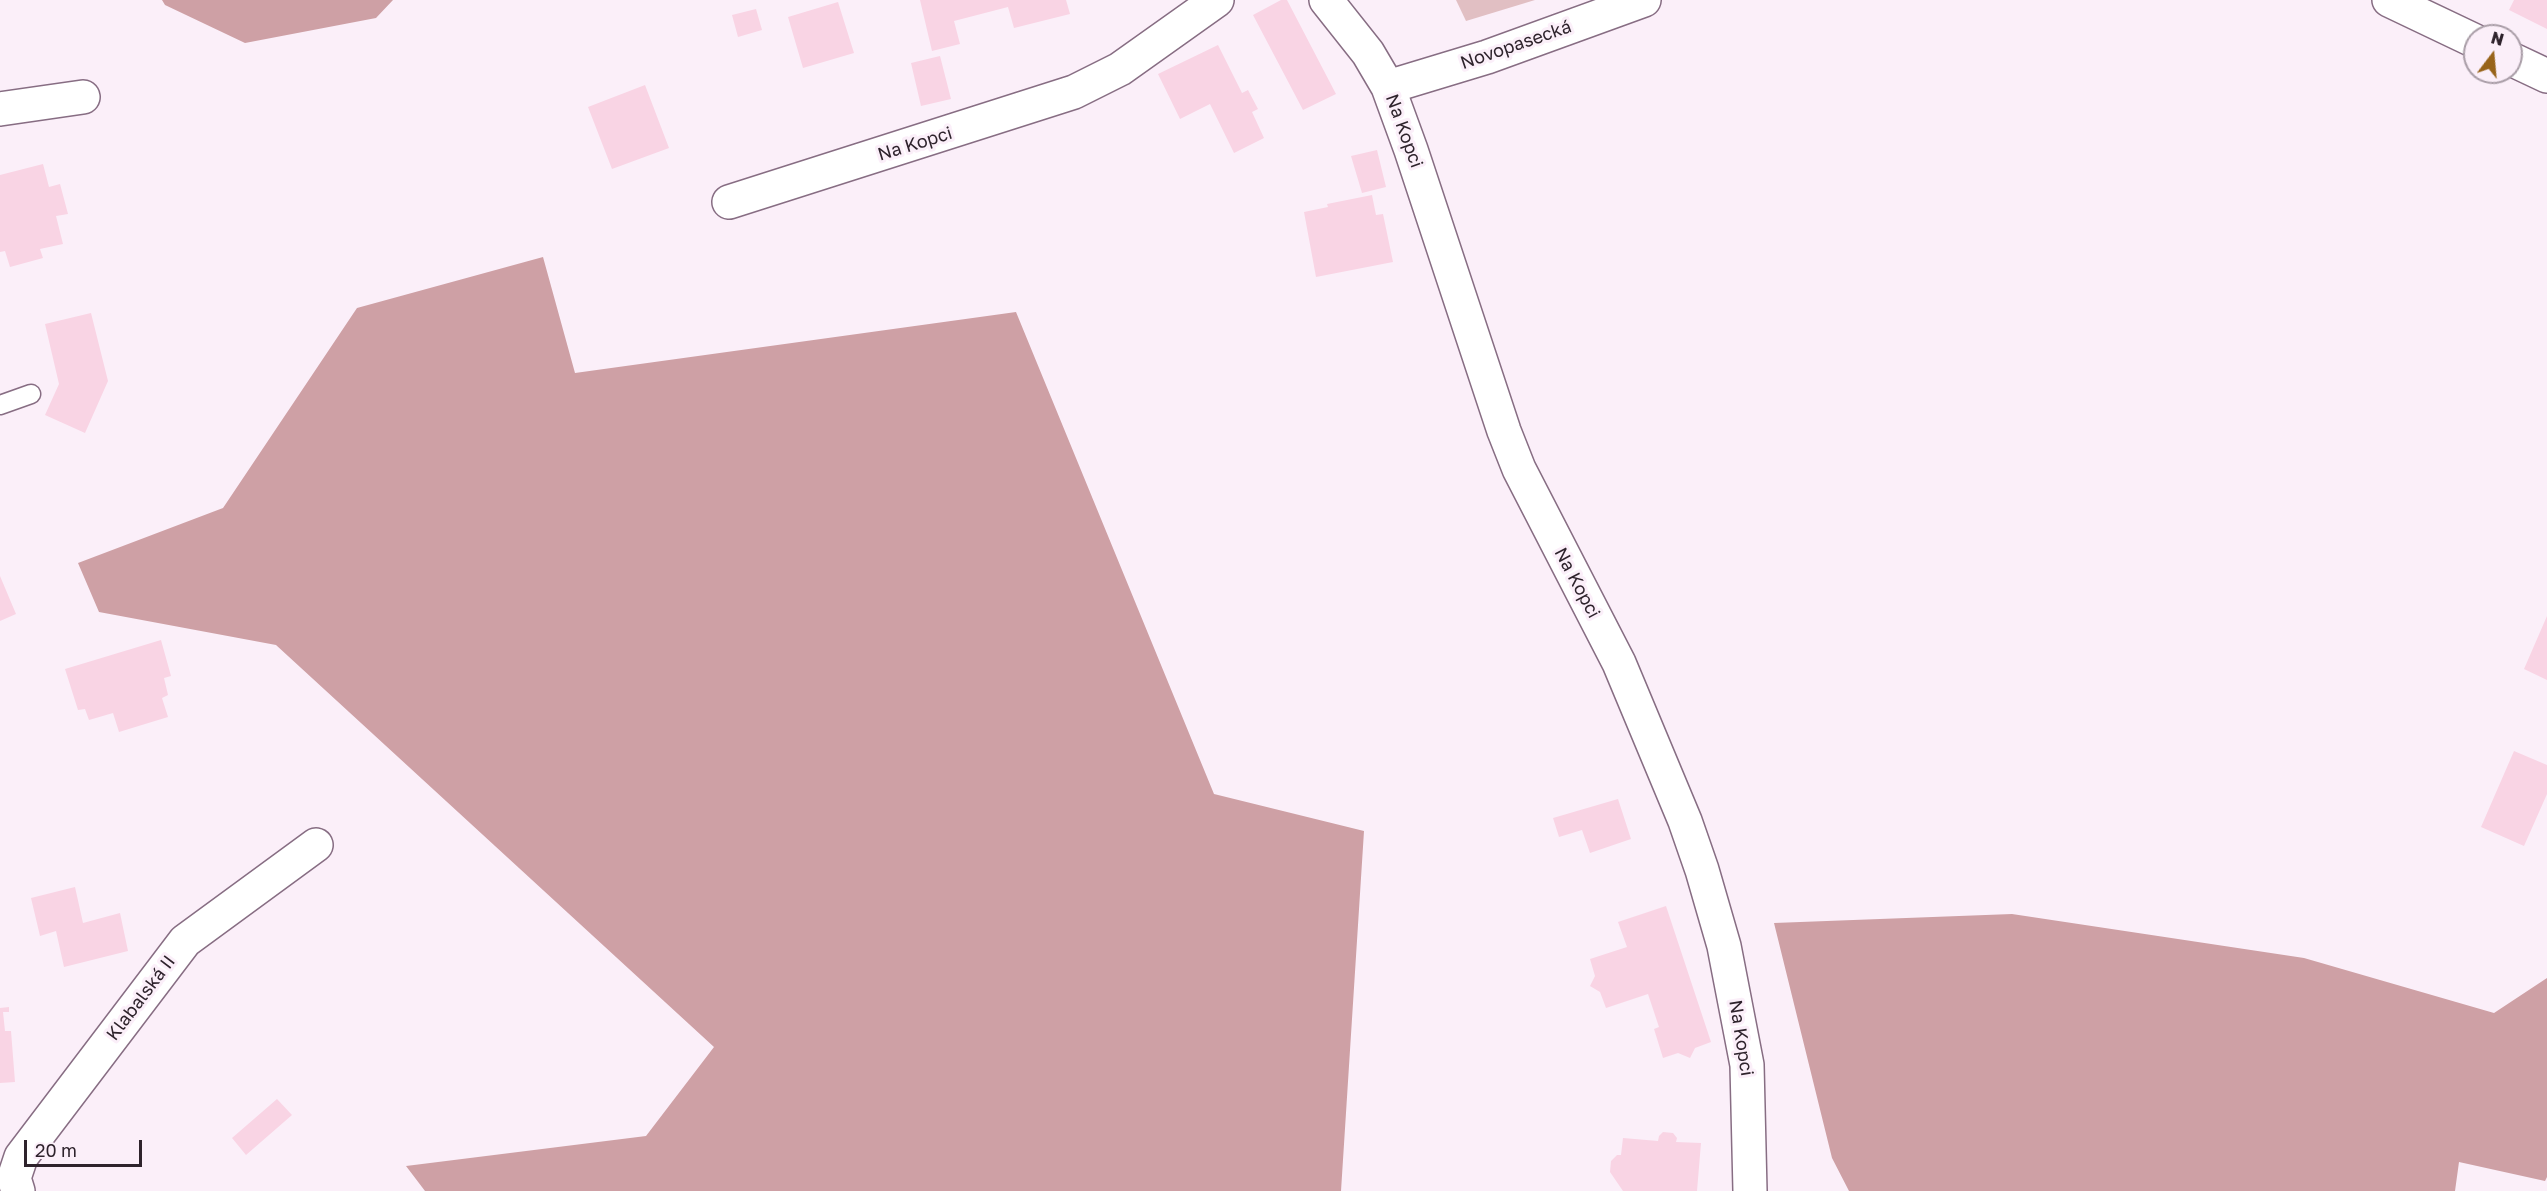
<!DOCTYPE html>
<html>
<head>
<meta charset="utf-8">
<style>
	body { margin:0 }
	#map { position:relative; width:2547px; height:1191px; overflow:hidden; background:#fbeff9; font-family:"Golos Text",sans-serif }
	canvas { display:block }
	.north { position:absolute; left:2463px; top:24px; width:60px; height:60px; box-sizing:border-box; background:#fbeff9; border:2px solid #a99da7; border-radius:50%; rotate:16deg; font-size:16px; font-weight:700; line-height:24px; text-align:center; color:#2e232c }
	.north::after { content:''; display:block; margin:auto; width:21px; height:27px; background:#98641a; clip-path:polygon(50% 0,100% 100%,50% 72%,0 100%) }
	.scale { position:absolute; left:24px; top:1140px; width:118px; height:27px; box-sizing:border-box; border:3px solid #2e232c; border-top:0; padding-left:8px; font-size:18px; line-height:21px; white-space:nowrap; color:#2e232c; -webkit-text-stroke:4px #fbeff9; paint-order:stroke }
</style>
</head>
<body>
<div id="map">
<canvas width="2547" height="1191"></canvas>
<div class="north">N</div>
<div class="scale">20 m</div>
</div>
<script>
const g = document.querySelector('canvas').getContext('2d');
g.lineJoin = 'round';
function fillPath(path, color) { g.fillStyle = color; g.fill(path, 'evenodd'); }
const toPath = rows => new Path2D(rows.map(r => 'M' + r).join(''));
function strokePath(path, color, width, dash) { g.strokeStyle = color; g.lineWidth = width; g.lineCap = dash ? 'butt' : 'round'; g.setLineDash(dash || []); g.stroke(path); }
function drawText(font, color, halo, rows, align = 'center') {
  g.font = font + ' "Golos Text",sans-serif'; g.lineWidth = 6; g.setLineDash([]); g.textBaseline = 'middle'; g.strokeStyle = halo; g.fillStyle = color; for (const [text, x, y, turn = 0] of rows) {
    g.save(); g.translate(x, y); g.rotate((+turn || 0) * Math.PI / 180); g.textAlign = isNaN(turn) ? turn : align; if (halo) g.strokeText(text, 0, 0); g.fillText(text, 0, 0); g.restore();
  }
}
fillPath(toPath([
	[1456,0,1535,0,1466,21]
]), '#e1bfc3');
fillPath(toPath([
	[162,0,393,0,376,18,245,43,165,5],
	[543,257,575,373,1016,312,1214,794,1364,831,1341,1191,425,1191,406,1166,646,1136,714,1047,276,645,99,612,78,563,223,508,357,308],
	[2012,914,2304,958,2494,1013,2547,978,2547,1177,2545,1181,2459,1162,2455,1191,1849,1191,1832,1158,1774,923]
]), '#cea0a5');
fillPath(toPath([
	[920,0,1066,0,1070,14,1014,28,1008,7,954,21,960,44,932,51],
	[1281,0,1287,0,1336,94,1303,110,1253,15],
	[2514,0,2547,0,2547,29,2509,10],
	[838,2,854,53,803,68,788,17],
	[756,9,762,30,738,37,732,15],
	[1218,45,1242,93,1248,90,1258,109,1252,112,1264,138,1234,153,1210,104,1180,119,1158,74],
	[940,56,951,99,921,106,911,63],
	[645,85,669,148,612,169,588,107],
	[1377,150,1386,187,1362,193,1351,156],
	[43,164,49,187,60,184,68,214,56,216,63,244,40,249,43,258,10,267,5,251,0,252,0,175],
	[1372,195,1376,215,1383,214,1393,262,1316,277,1304,212,1328,207,1327,204],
	[91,313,108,381,85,433,45,415,59,384,45,324],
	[0,576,16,614,0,621],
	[2547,616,2547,680,2524,669],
	[161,640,171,676,164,678,168,695,162,698,168,717,119,732,113,713,89,720,85,709,78,710,65,669],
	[2514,751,2547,765,2547,794,2524,846,2481,827],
	[1618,799,1631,839,1590,853,1582,830,1559,837,1553,818],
	[75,887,83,923,120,913,128,951,64,967,56,931,40,936,31,898],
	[1666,906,1711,1042,1695,1048,1690,1058,1678,1053,1663,1058,1654,1029,1659,1027,1648,994,1606,1008,1600,992,1590,986,1595,976,1590,959,1627,947,1618,922],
	[9,1007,9,1012,3,1012,5,1031,11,1031,15,1082,0,1083,0,1008],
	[277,1099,292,1115,246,1155,232,1138],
	[1663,1132,1673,1133,1677,1138,1676,1142,1701,1143,1697,1191,1623,1191,1610,1172,1611,1161,1617,1155,1621,1155,1623,1138,1658,1141,1659,1136]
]), '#f9d4e4');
const service = toPath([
	[0,405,31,394]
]);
const minor = toPath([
	[1326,0,1368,53,1388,87,1411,150,1504,431,1519,469,1619,663,1685,821,1702,870,1724,946,1747,1065,1750,1191],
	[2389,0,2475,41],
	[2511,59,2547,76],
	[1388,87,1487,57,1644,0],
	[0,109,83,97],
	[729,202,1074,92,1120,69,1217,0],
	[18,1191,14,1178,21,1157,185,941,316,845]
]);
strokePath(service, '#876d83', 21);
strokePath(minor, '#876d83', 36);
strokePath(service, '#fff', 18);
strokePath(minor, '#fff', 33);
drawText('18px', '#2e232c', '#fbeff9', [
	["Novopasecká",1516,45,-19],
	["Na Kopci",1404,131,70],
	["Na Kopci",915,144,-17],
	["Na Kopci",1577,583,62],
	["Klabalská II",141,998,-53],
	["Na Kopci",1741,1038,81]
]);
</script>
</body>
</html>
